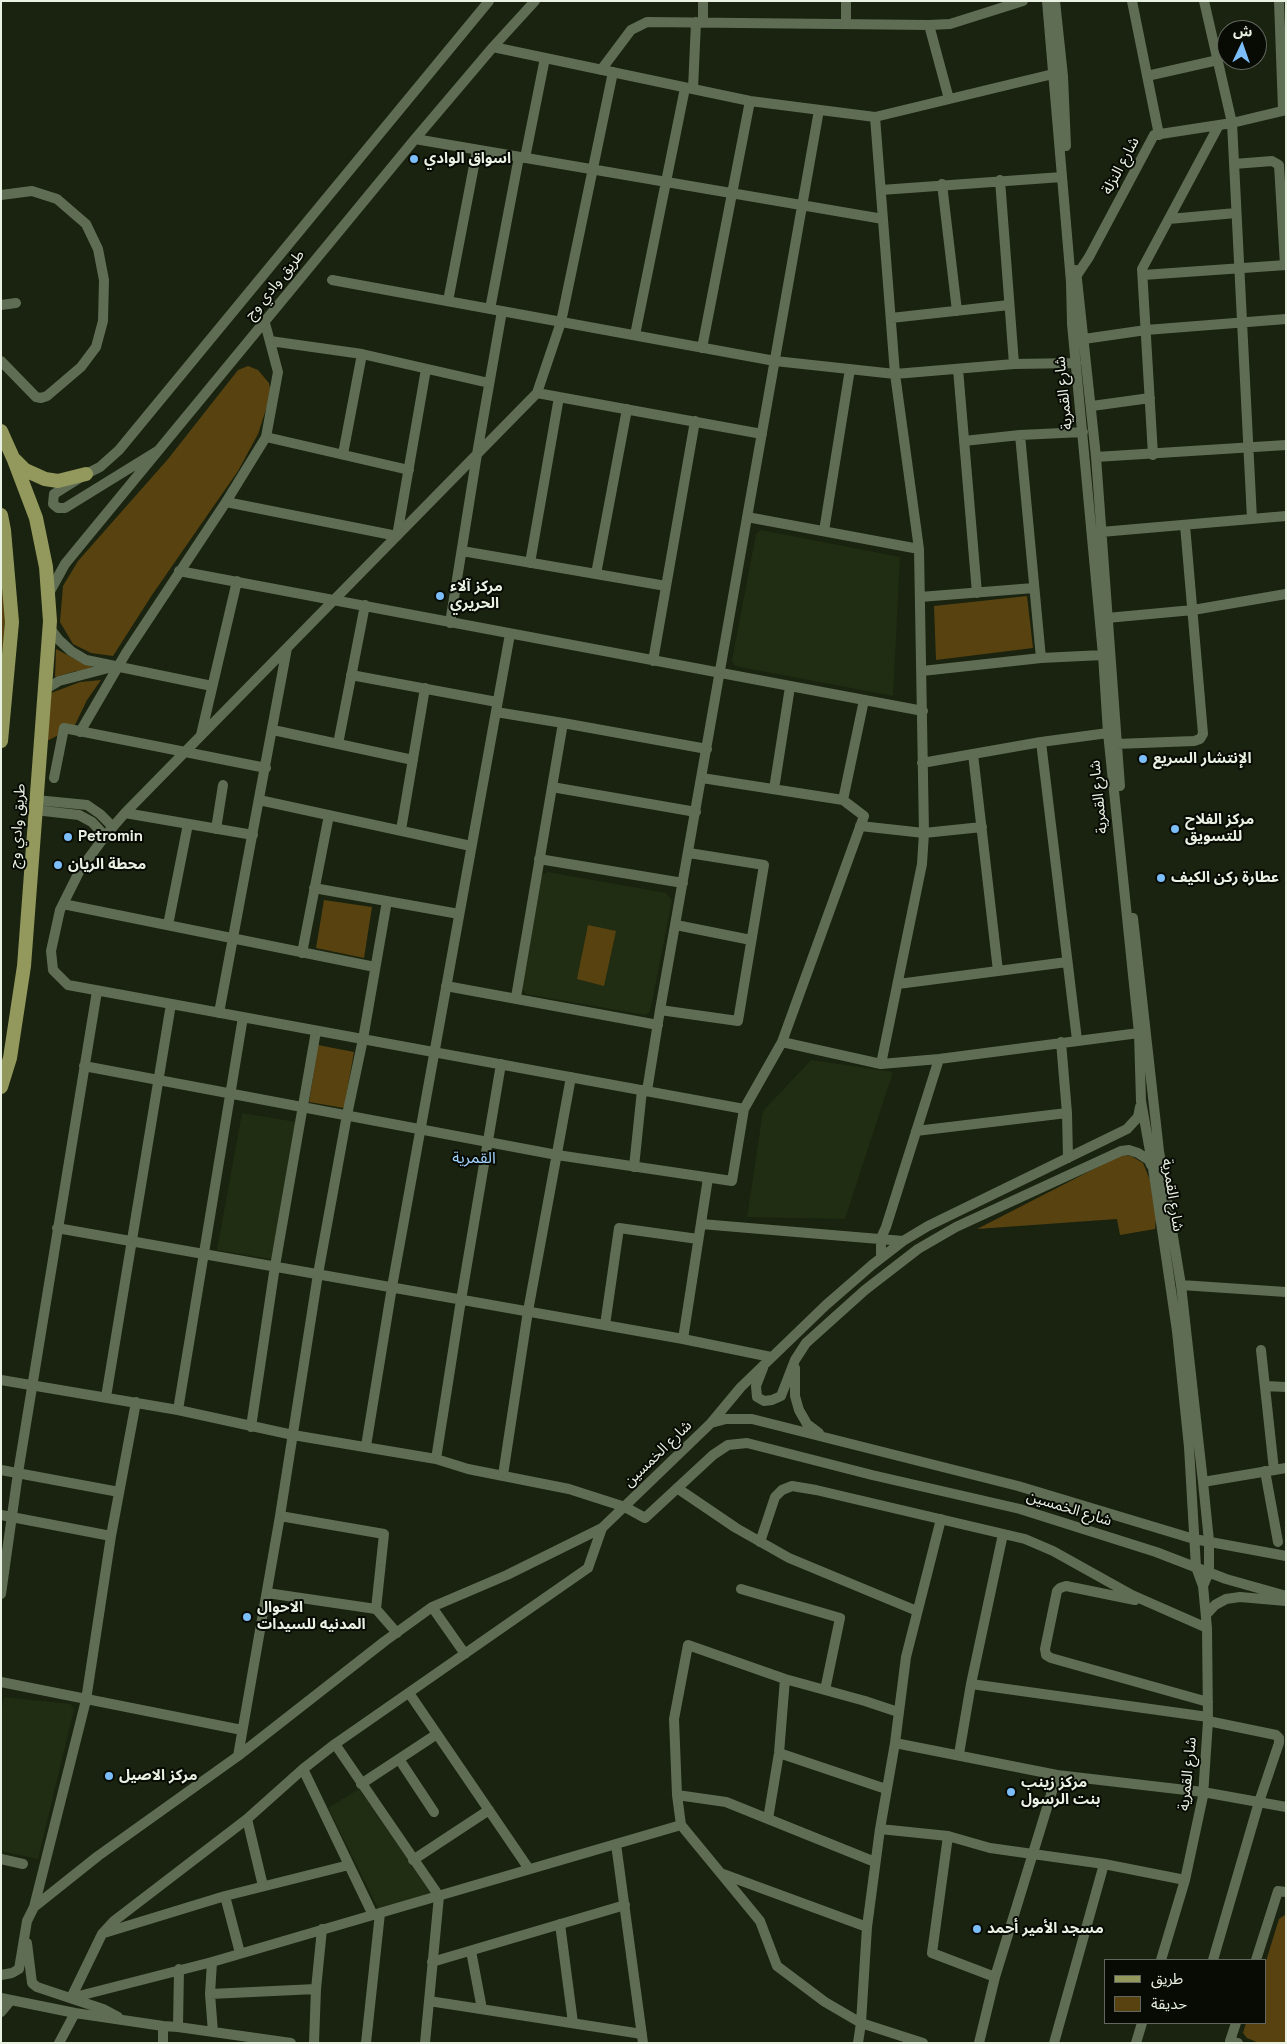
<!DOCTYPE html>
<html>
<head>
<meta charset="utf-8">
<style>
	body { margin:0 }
	#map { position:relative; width:1287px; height:2044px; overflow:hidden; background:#19230f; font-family:"Space Grotesk","Noto Sans Arabic",sans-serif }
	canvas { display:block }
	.frame { position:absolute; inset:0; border:2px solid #e9f1e3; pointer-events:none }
	.legend { position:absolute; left:1104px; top:1959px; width:162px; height:65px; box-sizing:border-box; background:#070b04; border:1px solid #61675d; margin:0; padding:6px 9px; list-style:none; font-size:15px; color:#e9f1e3 }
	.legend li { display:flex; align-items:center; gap:10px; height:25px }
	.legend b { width:25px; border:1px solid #61675d }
	.north { position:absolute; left:1217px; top:20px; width:50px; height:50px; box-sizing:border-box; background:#070b04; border:1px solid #61675d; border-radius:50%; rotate:3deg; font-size:14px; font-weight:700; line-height:20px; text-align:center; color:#e9f1e3 }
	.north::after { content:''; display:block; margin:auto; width:18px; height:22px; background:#7cbef9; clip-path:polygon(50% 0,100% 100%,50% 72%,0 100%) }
</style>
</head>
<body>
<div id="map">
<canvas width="1287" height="2044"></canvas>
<div class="frame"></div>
<ul class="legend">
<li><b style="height:6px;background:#93985d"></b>طريق</li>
<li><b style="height:14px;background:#574210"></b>حديقة</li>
</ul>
<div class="north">ش</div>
</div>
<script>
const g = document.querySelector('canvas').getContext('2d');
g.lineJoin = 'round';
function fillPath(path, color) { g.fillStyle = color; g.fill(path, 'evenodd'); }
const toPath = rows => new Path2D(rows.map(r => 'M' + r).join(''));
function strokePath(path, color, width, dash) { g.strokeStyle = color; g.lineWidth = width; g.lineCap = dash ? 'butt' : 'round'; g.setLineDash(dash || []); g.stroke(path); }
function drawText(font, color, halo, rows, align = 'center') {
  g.font = font + ' "Space Grotesk","Noto Sans Arabic",sans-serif'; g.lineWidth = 4; g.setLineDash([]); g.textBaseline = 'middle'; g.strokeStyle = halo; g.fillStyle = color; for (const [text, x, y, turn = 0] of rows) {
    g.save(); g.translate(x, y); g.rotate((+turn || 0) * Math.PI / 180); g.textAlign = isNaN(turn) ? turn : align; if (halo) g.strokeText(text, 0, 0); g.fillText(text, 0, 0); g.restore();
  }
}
fillPath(toPath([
	[761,530,900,557,893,696,735,666,732,660,756,534],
	[548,872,666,893,672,901,650,1012,645,1015,526,994,522,988,542,875],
	[811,1060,893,1072,845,1219,747,1217,763,1111],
	[242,1113,296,1122,271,1259,217,1250],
	[4,1697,71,1704,74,1709,38,1859,1,1851,1,1713],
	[359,1789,432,1893,379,1910,328,1808]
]), '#202d12');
fillPath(toPath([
	[248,366,258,370,269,383,271,394,258,434,238,471,152,595,113,656,91,653,73,644,60,622,63,586,78,561,168,459,238,370],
	[1,558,6,611,1,668],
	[1027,596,1033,648,936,660,934,606],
	[56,649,77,660,99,670,76,671,55,677],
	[101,680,87,700,74,727,47,741,51,693,80,682],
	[324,900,372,907,364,958,316,948],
	[588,925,616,931,604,986,577,979],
	[318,1045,354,1052,344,1108,309,1102],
	[1121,1155,1131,1156,1143,1163,1150,1180,1156,1218,1155,1229,1120,1235,1117,1219,977,1229],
	[1286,1914,1286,2043,1259,2043,1247,2038,1243,2033,1246,2023,1266,2023,1266,1961,1279,1919]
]), '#574210');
strokePath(toPath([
	[846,1,846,24],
	[1047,1,1071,282,1072,324,1103,655,1108,733,1139,1033,1141,1101,1153,1168,1177,1331,1189,1447,1196,1567,1203,1586,1207,1628,1208,1721,1203,1796,1185,1880,1161,1960],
	[1055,1,1063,76,1066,146],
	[1132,1,1159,135],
	[1204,1,1232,123,1252,519],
	[1279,1,1283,110],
	[703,22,703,1],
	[929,25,949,99],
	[493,47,750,101,875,117,1053,74],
	[601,70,631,30,647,22,929,25,950,24,1023,1],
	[613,72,561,322,537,393,125,813,105,836,80,870,60,910,51,951,53,970,68,985,744,1109],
	[1147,76,1218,60],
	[693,89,696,22],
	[875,117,895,374,919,549,924,833,922,864,881,1064],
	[415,139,883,219],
	[525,158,545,58],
	[1234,164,1272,161,1279,165,1285,265],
	[1000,180,1014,364],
	[942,184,957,311],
	[881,190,1062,177],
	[1,195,32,191,57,199,86,224,98,249,104,280,103,321,96,347,81,367,47,396,41,398,36,397,1,361],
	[1169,219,1236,213],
	[1076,270,1096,457,1120,786],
	[1077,275,1089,257,1154,135,1232,123,1286,110],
	[1143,275,1286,265],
	[332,280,775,361,895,374,1014,364,1076,363],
	[448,301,477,150],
	[1,305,16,303],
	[490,309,519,157],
	[891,318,1009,305],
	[635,335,685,88],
	[1084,339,1146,330,1286,319],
	[270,341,362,354,489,383],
	[702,348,750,101],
	[958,369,977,593],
	[537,393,762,434],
	[1092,406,1150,398],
	[1020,435,1041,658],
	[266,437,409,470],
	[964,441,1020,435,1083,432],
	[159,450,65,508,58,508,53,504,54,494,86,474,100,467,119,450,489,1],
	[343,454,362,354],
	[1153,455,1142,269,1219,125],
	[1096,457,1286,445],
	[226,502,397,536,426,369],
	[747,517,919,549],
	[824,531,850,369],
	[1101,532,1286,516],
	[462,551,666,586],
	[530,563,559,397],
	[179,571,923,711],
	[596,574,627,409],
	[48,595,65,564,83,542,415,139,493,47,535,1],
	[920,597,1034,588],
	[1107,618,1193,610,1286,594],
	[450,623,477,454,502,311],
	[49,627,59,640,71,651,86,660,212,686],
	[653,661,695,421],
	[922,671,1041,658,1103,655],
	[351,675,497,702],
	[44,690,59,681,116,666],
	[496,712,563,723],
	[273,730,413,760],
	[80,732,126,653,226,502,266,437,278,372,265,323],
	[201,735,237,581],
	[1041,742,1077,1040],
	[338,744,365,605],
	[1116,744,1194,741,1200,739,1203,734,1185,525],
	[973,754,998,971],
	[922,763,1041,742,1108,733],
	[54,778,64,728,266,768],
	[552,787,696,812],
	[774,789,790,687],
	[36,800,87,805,100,814,113,827],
	[259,800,471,846],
	[843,800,864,700],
	[35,810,79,815,92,822,105,836],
	[125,813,253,835],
	[860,826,924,833,982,827],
	[216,829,223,785],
	[401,830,425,688],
	[539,859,683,883],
	[314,888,459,914],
	[63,904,375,967],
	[1133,918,1159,1151,1181,1285,1203,1482,1209,1541,1209,1572,1203,1586],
	[168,925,188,824],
	[676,925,751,940],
	[302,953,329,815],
	[898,984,1067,962],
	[446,986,658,1025],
	[516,997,563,723,707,749],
	[660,1010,738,1021,764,865,689,853],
	[219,1013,287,648],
	[782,1042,881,1064,939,1059,1139,1033],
	[1061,1042,1067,1113,1068,1158],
	[84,1066,557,1155,732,1181,744,1109,782,1042,864,816,843,800,702,778],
	[647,1091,660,1010,819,110],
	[916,1131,1067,1113],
	[634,1167,642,1090],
	[701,1224,903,1241],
	[57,1228,683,1339,771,1357],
	[881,1258,881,1238,886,1227,939,1059],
	[1181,1285,1286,1292],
	[605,1325,619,1228,698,1239],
	[683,1339,708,1178],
	[1261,1350,1274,1470],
	[763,1368,756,1386,757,1397,764,1401,772,1400,781,1396,795,1360,806,1343,865,1290,918,1249,956,1227,1121,1151,1129,1150,1138,1153,1149,1160,1151,1165],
	[795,1368,795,1396,799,1410,807,1424,819,1433],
	[1,1380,178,1410,293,1435,436,1459,468,1469,569,1489,625,1507,645,1518,713,1455,728,1445,747,1443,872,1475,1020,1509,1156,1552,1226,1579,1286,1596],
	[1265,1386,1286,1387],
	[106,1397,171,1004],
	[178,1410,243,1017],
	[711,1423,741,1387,826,1305,872,1265,903,1241,928,1226,1127,1129,1138,1117,1140,1107],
	[251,1427,275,1266,316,1031],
	[366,1446,392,1287,510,634],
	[436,1459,461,1300,501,1064],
	[1,1470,119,1492],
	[1265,1471,1278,1542],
	[503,1475,528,1311,571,1077],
	[1203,1482,1286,1468],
	[677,1488,736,1528,789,1558,917,1611],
	[1,1515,111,1536],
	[280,1516,384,1534,376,1609],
	[760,1542,775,1497,782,1490,792,1486,816,1490,1025,1539,1053,1551,1132,1595,1207,1628],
	[741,1589,840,1618,825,1690],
	[267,1593,376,1609,397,1633],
	[1,1594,18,1473,97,991],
	[1135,1600,1066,1586,1060,1588,1057,1591,1045,1649,1046,1655,1051,1658,1208,1702],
	[432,1607,465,1654],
	[1206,1615,1215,1605,1226,1599,1240,1597,1286,1601],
	[1,1682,242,1730],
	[971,1684,1208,1717],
	[409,1693,529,1869],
	[898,1712,865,1701,785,1679,688,1645,674,1719,677,1795,681,1825,760,1921,777,1966,825,2002,861,2023,923,2043],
	[1208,1721,1276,1735,1279,1738,1279,1743,1259,1802,1213,1960],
	[895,1743,1057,1775,1203,1792,1286,1807],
	[335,1744,439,1896,425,2043],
	[779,1753,886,1789],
	[959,1754,971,1684,1003,1534],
	[238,1756,280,1516,318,1274,347,1115,363,1039,387,901],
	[399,1759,434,1812],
	[303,1769,373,1915],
	[361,1784,437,1734],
	[677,1795,726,1802,875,1862],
	[247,1819,263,1886],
	[768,1819,779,1753,785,1679],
	[880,1829,895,1743,906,1657,941,1519],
	[948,1836,932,1953,995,1977],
	[616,1844,643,2043],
	[1,1859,23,1864],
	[413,1860,489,1810],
	[723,1874,867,1927],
	[225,1896,240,1953],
	[34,1907,98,1856,238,1756,385,1641,432,1607,507,1575,602,1528,711,1423,726,1419,752,1419,1018,1486,1194,1539,1286,1556],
	[560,1924,573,2023],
	[104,1933,225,1896,349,1865],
	[27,1943,32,1983,37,1987,103,2009,118,2017],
	[471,1951,482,2009],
	[1256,1960,1278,1891,1286,1892],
	[212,1962,210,1994,213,2032],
	[432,1962,625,1905],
	[1,1975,12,1973,19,1969,27,1921,34,1907,86,1700,111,1536,136,1402],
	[210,1994,316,1989],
	[1,1998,75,2013,163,2026,178,2027,291,2043],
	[71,1998,102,1934,114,1921,247,1819,303,1769,335,1744,588,1568,602,1528],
	[71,1998,212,1962,681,1825],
	[429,2001,642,2034],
	[1,2012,11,2000],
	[1236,2023,1230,2041,1238,2043],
	[163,2026,163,2043],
	[178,2027,179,1969],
	[59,2043,75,2013],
	[314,2043,316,1989,322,1929],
	[366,2043,380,1913],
	[858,2043,861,2023,867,1927,880,1829,948,1836,990,1848,1104,1864,1185,1880],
	[979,2043,995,1977,1057,1775],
	[1054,2043,1104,1864],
	[1136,2043,1142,2023]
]), '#606d55', 10);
strokePath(toPath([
	[1,431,14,460,36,518,46,567,50,621,24,966,10,1058,1,1087],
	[15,460,25,470,45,479,58,481,86,474],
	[1,515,4,530,12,622,1,741]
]), '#93985d', 14);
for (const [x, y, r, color] of [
	[414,159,5,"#7cbef9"],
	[440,596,5,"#7cbef9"],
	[1143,759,5,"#7cbef9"],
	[1175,829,5,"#7cbef9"],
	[68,837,5,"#7cbef9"],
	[58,865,5,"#7cbef9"],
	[1161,878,5,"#7cbef9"],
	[247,1617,5,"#7cbef9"],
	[109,1776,5,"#7cbef9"],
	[1011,1792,5,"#7cbef9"],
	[977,1929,5,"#7cbef9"]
]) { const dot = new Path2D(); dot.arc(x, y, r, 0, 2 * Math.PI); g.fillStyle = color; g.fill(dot); strokePath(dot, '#070b04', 2); }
drawText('bold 15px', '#e9f1e3', '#070b04', [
	["اسواق الوادي",424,159],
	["مركز آلاء",450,587],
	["الحريري",450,604],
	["الإنتشار السريع",1153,759],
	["مركز الفلاح",1185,820],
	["للتسويق",1185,837],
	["Petromin",78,837],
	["محطة الريان",68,865],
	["عطارة ركن الكيف",1171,878],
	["الاحوال",257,1608],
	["المدنيه للسيدات",257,1625],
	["مركز الاصيل",119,1776],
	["مركز زينب",1021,1783],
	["بنت الرسول",1021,1800],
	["مسجد الأمير أحمد",987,1929]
], 'left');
drawText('15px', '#e9f1e3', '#070b04', [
	["شارع النزلة",1121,166,-62],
	["طريق وادي وج",275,285,-51],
	["شارع القمرية",1064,393,-96],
	["شارع القمرية",1099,797,-96],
	["طريق وادي وج",18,826,-86],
	["شارع القمرية",1172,1195,81],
	["شارع الخمسين",658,1454,-44],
	["شارع الخمسين",1069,1509,17],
	["شارع القمرية",1188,1774,-84]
]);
drawText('16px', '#a2d2fe', '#070b04', [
	["القمرية",474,1159]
]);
</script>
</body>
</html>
